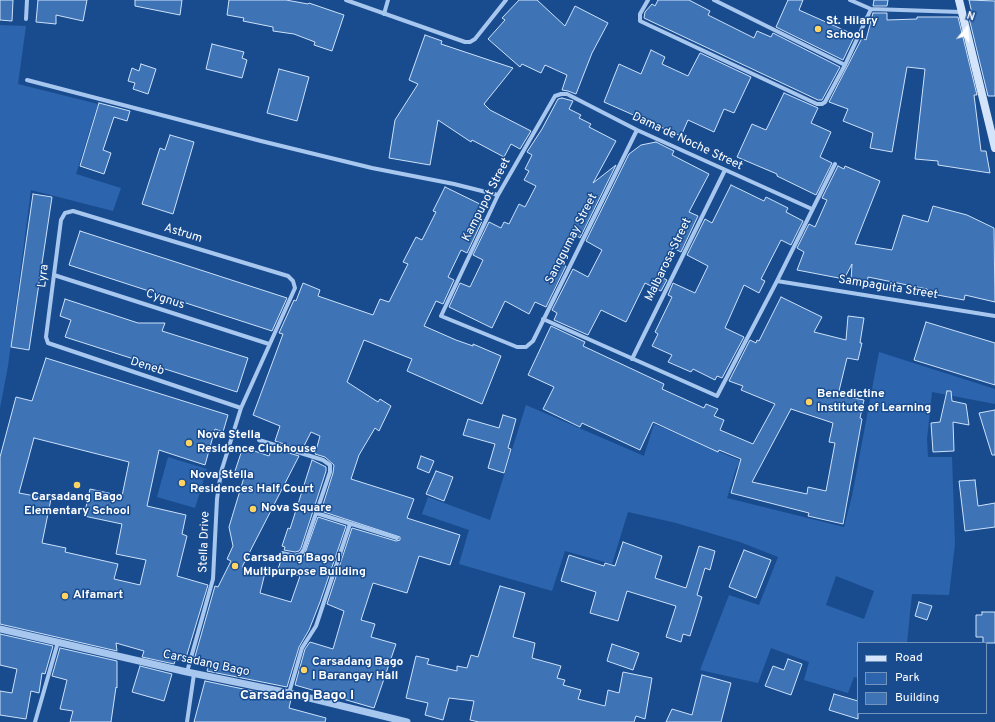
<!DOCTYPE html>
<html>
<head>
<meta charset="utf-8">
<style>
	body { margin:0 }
	#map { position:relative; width:995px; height:722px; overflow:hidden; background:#194c8f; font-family:Overpass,sans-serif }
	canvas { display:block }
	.legend { position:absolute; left:857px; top:642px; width:130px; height:72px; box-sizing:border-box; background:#194c8f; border:1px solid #7594bc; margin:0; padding:5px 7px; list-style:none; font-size:12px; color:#fff }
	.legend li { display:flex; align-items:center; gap:8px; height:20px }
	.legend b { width:20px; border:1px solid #7594bc }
	.north { position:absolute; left:947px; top:8px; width:40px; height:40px; -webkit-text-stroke:3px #194c8f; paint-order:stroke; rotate:18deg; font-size:11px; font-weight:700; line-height:16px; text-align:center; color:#fff }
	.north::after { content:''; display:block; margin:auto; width:14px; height:18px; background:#fff; clip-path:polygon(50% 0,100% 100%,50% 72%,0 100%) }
</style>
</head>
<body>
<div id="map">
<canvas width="995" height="722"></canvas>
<ul class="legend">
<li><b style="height:5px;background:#d4e4fa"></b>Road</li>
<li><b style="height:11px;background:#2c65ad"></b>Park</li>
<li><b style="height:11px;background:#3e73b5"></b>Building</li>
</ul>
<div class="north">N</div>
</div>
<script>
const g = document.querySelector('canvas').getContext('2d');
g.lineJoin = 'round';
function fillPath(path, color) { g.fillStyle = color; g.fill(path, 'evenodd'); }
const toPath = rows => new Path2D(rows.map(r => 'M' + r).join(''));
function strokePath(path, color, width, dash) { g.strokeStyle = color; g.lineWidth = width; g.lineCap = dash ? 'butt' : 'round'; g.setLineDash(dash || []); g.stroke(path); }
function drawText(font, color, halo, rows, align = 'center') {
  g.font = font + ' Overpass,sans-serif'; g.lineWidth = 3; g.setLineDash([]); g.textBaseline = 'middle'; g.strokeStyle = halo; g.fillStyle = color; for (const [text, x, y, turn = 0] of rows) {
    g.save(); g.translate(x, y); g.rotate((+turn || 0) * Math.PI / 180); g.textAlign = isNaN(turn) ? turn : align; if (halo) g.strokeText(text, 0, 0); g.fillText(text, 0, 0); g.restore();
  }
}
fillPath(toPath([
	[0,25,26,26,18,84,98,104,76,174,121,188,113,211,31,190,8,366,0,408],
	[879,352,995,389,995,404,932,392,927,439,928,457,952,457,955,544,949,595,912,594,907,643,858,643,858,678,854,677,848,693,804,680,809,662,771,648,758,683,700,670,729,595,759,605,778,557,740,542,676,523,628,512,612,564,565,551,552,591,459,564,469,530,422,514,428,497,490,520,526,405,644,456,654,424,741,461,736,469,727,498,844,527,852,496],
	[836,576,874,591,864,619,826,605],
	[168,457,207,469,195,508,157,497]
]), '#2c65ad');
const building = toPath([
	[0,0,13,0,12,21,0,20,0,0],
	[38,0,87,0,83,21,56,15,56,24,36,22,38,0],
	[135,0,182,0,180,15,135,6,135,0],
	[229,0,286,0,308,4,309,3,344,15,332,51,314,45,315,42,294,34,273,31,273,27,243,21,244,18,227,15,229,0],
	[519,0,537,0,565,26,575,6,608,23,592,53,576,94,568,91,562,90,567,75,545,65,541,73,522,64,520,67,488,39,505,20,502,18,519,0],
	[658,0,689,0,710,11,708,15,754,38,757,31,771,37,773,33,840,67,822,100,818,100,644,18,645,12,652,4,655,6,658,0],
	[788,0,803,0,799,10,855,35,843,60,776,27,788,0],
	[874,0,888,0,887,6,873,6,874,0],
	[969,0,995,1,995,96,988,96,969,18,973,18,969,0],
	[873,13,887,13,887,20,917,19,917,17,958,17,977,95,974,95,981,151,986,151,990,173,938,165,938,161,915,159,925,69,907,67,892,152,870,148,873,133,843,121,848,109,829,102,862,38,866,40,873,13],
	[425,35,442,41,441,44,513,68,484,104,490,110,531,131,520,149,511,144,504,157,472,140,471,142,438,120,430,165,389,158,395,120,418,84,409,80,425,35],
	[212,44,244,52,242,58,247,60,242,78,206,69,212,44],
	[651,50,665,57,662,64,688,76,700,53,751,77,734,113,724,109,714,132,688,120,681,136,604,102,619,64,641,74,651,50],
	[141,64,156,69,148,94,133,89,135,83,128,81,132,68,139,71,141,64],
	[279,69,309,77,297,121,267,113,279,69],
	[784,93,818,108,811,123,831,132,820,157,832,163,816,195,777,176,777,174,737,157,752,124,766,130,784,93],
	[562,98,573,101,569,109,581,115,579,118,591,124,589,127,616,141,593,183,616,165,580,238,576,235,561,263,566,266,546,307,535,302,529,314,505,301,492,328,449,307,460,283,470,287,483,260,473,255,489,222,501,228,504,222,509,224,519,204,525,207,536,186,524,180,529,171,525,169,532,155,527,152,542,129,558,99,562,98],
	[99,103,130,111,127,121,114,117,103,150,111,153,104,174,80,166,99,103],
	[170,135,194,142,173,214,142,204,160,148,165,150,170,135],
	[656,142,674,151,672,155,709,174,689,212,698,216,681,252,673,248,657,275,667,280,661,291,645,283,626,322,601,310,588,335,554,320,557,313,552,310,573,269,588,277,602,250,586,241,629,154,641,145,656,142],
	[838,166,844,169,845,166,880,181,855,244,892,250,903,215,928,222,933,206,967,215,994,228,995,302,965,295,964,300,927,293,927,289,868,277,867,284,851,281,852,264,844,279,797,270,804,252,797,248,809,224,815,227,827,200,822,198,838,166],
	[731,185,764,201,766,197,788,208,786,212,803,221,791,245,781,240,761,279,765,281,759,293,744,285,725,328,744,337,722,378,717,376,715,380,693,369,691,372,668,362,672,355,652,346,658,334,655,332,672,297,668,295,673,283,695,293,708,266,687,255,705,219,712,223,731,185],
	[445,187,484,206,478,217,483,219,467,253,461,250,448,277,454,280,443,304,436,301,424,326,456,340,473,346,473,344,501,356,482,404,407,371,412,359,364,340,347,382,378,402,380,399,391,406,379,431,375,428,359,455,351,479,414,499,407,518,460,535,450,565,419,556,407,593,373,583,361,620,375,624,371,637,396,644,374,708,295,685,305,649,310,642,333,649,344,611,327,604,352,528,396,541,400,540,400,537,321,511,333,473,334,465,325,457,315,454,320,436,311,432,302,450,275,441,280,426,253,415,283,334,279,333,294,300,296,301,303,283,320,290,318,296,373,315,380,299,389,302,408,264,403,262,416,237,422,240,436,212,433,211,445,187],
	[33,194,52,197,29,350,11,347,33,194],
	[80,231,182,264,287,298,272,331,69,265,80,231],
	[781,297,822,317,814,332,846,340,848,316,864,318,860,343,862,343,858,360,847,358,838,395,864,400,860,418,862,419,843,524,808,516,809,513,731,493,741,459,719,450,718,452,653,422,640,450,582,423,580,427,543,409,554,387,528,375,551,326,585,342,583,346,664,384,662,389,704,408,706,404,718,409,714,416,724,420,720,430,753,444,775,404,741,390,743,386,729,381,750,340,756,343,757,340,759,341,781,297],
	[791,409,833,423,829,442,835,443,826,491,808,487,807,494,752,482,791,409],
	[65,299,138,323,165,323,162,331,248,358,237,392,65,337,71,320,60,316,65,299],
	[926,322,995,343,995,385,914,360,926,322],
	[46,358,228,415,223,432,215,429,205,465,159,450,147,506,186,515,182,534,187,536,177,576,208,585,185,661,176,659,174,664,142,657,144,651,116,643,117,651,0,624,0,457,16,397,32,401,46,358],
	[34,438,129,462,122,496,90,489,84,516,122,524,116,554,146,560,140,585,114,579,118,564,65,552,66,548,42,543,51,499,19,493,34,438],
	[947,391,951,391,952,401,966,404,969,425,953,422,954,451,933,452,931,423,940,422,947,391],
	[995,410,995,455,992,455,979,413,995,410],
	[503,415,516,419,508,448,511,449,504,473,488,468,495,444,463,435,468,419,499,428,503,415],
	[243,447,269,456,272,448,299,456,242,567,265,573,260,593,291,602,300,576,278,569,282,557,295,559,304,556,318,517,346,526,320,602,309,630,299,647,287,687,207,671,209,664,194,660,215,586,218,587,231,561,227,559,233,546,229,527,245,474,235,471,243,447],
	[421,456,434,461,429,473,417,468,421,456],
	[312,460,326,467,326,471,301,548,299,551,295,552,284,550,285,547,282,546,288,528,290,529,312,460],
	[436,471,453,477,444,501,426,494,436,471],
	[975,480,978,506,995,503,995,527,965,531,959,481,975,480],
	[623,542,662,556,655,578,686,588,699,546,715,551,710,570,705,568,697,595,702,597,690,636,683,634,681,642,666,637,676,606,627,591,618,621,590,613,596,592,561,581,569,555,604,566,605,563,615,566,623,542],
	[744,550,771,560,756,598,729,587,744,550],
	[500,586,525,593,513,637,535,643,532,658,561,666,557,678,565,680,563,685,581,690,578,699,605,706,608,690,619,693,623,672,652,678,645,719,636,716,634,722,479,722,470,720,474,701,449,698,443,720,425,715,428,703,406,698,416,656,429,659,427,664,457,671,457,666,467,668,471,655,478,657,500,586],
	[919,602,932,606,927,620,915,616,919,602],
	[982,612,995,612,995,643,983,643,983,637,976,637,976,615,982,615,982,612],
	[0,634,53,646,45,674,42,673,39,693,31,691,26,719,0,715,0,691,12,693,17,669,0,665,0,634],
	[612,644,639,653,633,670,607,661,612,644],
	[60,648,117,661,117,688,116,687,111,722,70,722,73,711,60,709,67,680,52,676,60,648],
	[788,659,802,664,791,695,765,686,773,666,784,670,788,659],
	[140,666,172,674,164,701,132,692,140,666],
	[702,675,731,683,721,722,666,722,672,709,692,715,702,675],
	[205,681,291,699,289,708,326,718,325,722,194,722,205,681],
	[834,694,858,701,858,719,829,710,834,694]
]);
fillPath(building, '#3e73b5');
strokePath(building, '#cde1fa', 1);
strokePath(toPath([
	[346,0,465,42,470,42,475,39,506,0],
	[648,0,640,14,640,21,817,104,822,104,825,102,845,65,871,9],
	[714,0,845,65],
	[850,0,871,9,961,12],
	[384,14,388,0],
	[26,19,27,0],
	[27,80,261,141,372,168,454,184,498,195],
	[637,130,533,341,526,347,517,347,441,316,498,195,555,96,561,94,567,94,637,130,812,209],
	[54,275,269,344],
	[777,281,995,316],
	[543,319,717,396,777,281,835,164],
	[632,359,725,170],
	[259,440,323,460,330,465,330,472,304,549,301,554,295,556,282,553],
	[316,513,397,538],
	[187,672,213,579,217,499,221,472,241,408,295,288,293,281,288,276,73,211,65,213,61,220,46,337,48,343,241,408],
	[289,693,302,648,316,626,350,524],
	[35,722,58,642],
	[187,722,194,674]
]), '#a7c7ef', 4);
strokePath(toPath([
	[0,629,187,672,289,693,407,722]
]), '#a7c7ef', 7);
strokePath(toPath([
	[959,0,995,148]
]), '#d4e4fa', 8);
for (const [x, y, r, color] of [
	[818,29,4,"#ffd364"],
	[809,402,4,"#ffd364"],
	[189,443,4,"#ffd364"],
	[182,483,4,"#ffd364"],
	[77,485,4,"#ffd364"],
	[253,509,4,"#ffd364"],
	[235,566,4,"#ffd364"],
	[65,596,4,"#ffd364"],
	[304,670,4,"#ffd364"]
]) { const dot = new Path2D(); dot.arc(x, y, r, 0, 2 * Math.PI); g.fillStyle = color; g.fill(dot); strokePath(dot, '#194c8f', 1.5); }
drawText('bold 12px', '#fff', '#194c8f', [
	["St. Hilary",826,22],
	["School",826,36],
	["Benedictine",817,395],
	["Institute of Learning",817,409],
	["Nova Stella",197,436],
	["Residence Clubhouse",197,450],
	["Nova Stella",190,476],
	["Residences Half Court",190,490],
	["Carsadang Bago",77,498,"center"],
	["Elementary School",77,512,"center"],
	["Nova Square",261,509],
	["Carsadang Bago I",243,559],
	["Multipurpose Building",243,573],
	["Alfamart",73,596],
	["Carsadang Bago",312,663],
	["I Barangay Hall",312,677]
], 'left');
drawText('12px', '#fff', '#194c8f', [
	["Dama de Noche Street",687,142,25],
	["Kampupot Street",487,200,-63],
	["Astrum",183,234,17],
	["Sanggumay Street",572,239,-63],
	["Malbarosa Street",669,260,-64],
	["Lyra",44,276,-83],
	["Sampaguita Street",888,288,9],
	["Cygnus",165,300,18],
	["Deneb",147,367,18],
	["Stella Drive",205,542,-88],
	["Carsadang Bago",206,664,12]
]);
drawText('bold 14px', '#fff', '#194c8f', [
	["Carsadang Bago I",297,696]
]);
</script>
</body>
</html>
